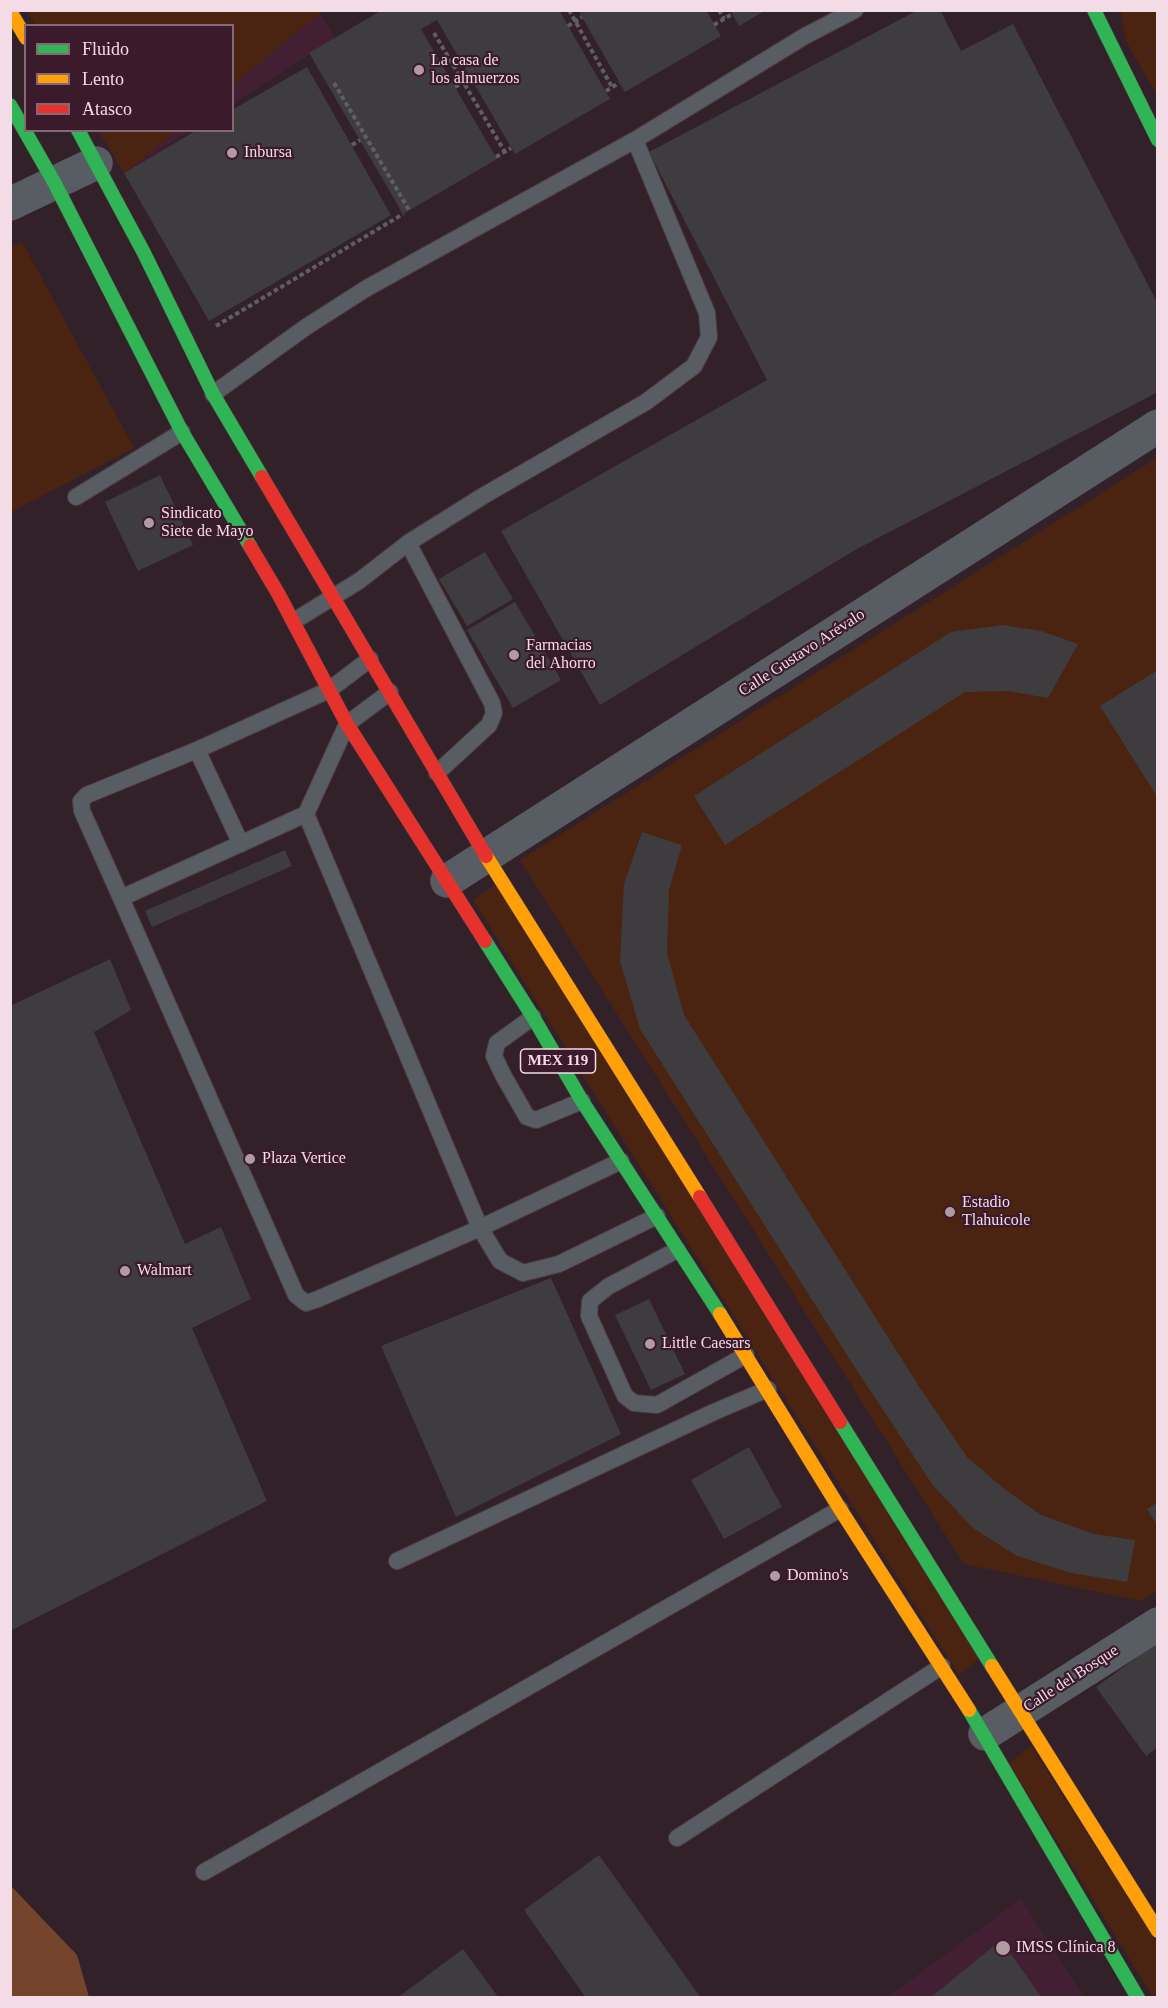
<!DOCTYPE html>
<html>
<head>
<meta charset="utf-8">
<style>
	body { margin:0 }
	#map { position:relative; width:1168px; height:2008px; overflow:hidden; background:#33212a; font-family:"Times New Roman",serif }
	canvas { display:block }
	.frame { position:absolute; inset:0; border:12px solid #f3dce6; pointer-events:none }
	.legend { position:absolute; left:24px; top:24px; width:210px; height:108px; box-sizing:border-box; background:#3a1a2b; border:2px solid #846876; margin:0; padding:8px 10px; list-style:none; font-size:18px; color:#f3dce6 }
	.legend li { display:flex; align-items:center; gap:12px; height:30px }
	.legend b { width:30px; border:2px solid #846876 }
</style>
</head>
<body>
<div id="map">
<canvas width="1168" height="2008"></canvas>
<div class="frame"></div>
<ul class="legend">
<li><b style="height:8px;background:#30b455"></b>Fluido</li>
<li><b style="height:8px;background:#ff9f0a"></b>Lento</li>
<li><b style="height:8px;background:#e5322d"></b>Atasco</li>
</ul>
</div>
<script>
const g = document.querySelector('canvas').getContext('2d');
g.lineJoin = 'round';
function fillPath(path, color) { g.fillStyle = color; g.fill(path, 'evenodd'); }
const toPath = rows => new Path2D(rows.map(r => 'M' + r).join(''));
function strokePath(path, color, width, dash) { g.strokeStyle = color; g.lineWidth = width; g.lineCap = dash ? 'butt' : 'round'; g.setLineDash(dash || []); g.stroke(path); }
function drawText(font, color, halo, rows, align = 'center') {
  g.font = font + ' "Times New Roman",serif'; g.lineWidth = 4.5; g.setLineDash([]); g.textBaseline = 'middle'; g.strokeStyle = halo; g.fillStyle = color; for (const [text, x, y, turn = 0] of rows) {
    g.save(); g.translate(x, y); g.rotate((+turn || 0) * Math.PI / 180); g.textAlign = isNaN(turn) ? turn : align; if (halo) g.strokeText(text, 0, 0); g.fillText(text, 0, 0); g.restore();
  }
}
fillPath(toPath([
	[318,11,335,38,233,104,232,26],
	[98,131,190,131,124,173],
	[1021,1899,1084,1997,886,1998]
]), '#431f33');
fillPath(toPath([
	[320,10,321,12,233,85,232,26,36,25,27,11],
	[1121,11,1157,11,1157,95,1125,39],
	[99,131,176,131,124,173],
	[22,242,134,448,11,512,10,248],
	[1157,458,1157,1590,1141,1601,964,1564,520,860],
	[497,883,979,1659,959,1675,473,900],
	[1031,1746,1157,1943,1157,1997,1153,1997,1009,1763]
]), '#4a2410');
fillPath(toPath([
	[11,1886,77,1955,89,1997,11,1997]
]), '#74442c');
fillPath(toPath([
	[382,10,559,10,610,99,515,154,437,20,421,29,497,159,403,214,309,53],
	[578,10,706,10,721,36,625,92],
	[730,10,766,10,739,26],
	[918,10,940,10,961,51,1013,24,1158,304,1158,392,855,550,600,705,501,531,767,380,649,152],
	[307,67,391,215,209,321,124,173,197,130,232,130,232,110],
	[160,475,193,545,138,571,105,502],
	[485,552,513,599,467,626,439,579],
	[515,602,561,680,513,708,467,630],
	[1003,625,1041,631,1078,644,1048,698,1008,691,965,692,725,845,694,796,951,632],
	[1158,670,1158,798,1100,706],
	[642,832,682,845,669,890,667,953,684,1015,920,1388,967,1457,1003,1488,1041,1515,1094,1534,1135,1540,1127,1582,1071,1573,1017,1556,973,1528,932,1484,856,1369,640,1029,620,961,624,884],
	[285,850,292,866,152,927,145,911],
	[110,959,131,1010,94,1032,185,1244,221,1227,251,1299,192,1328,267,1501,10,1631,10,1006],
	[551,1278,621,1434,456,1517,381,1346],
	[649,1299,685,1374,651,1390,615,1315],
	[749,1447,782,1507,724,1539,691,1480],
	[1158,1502,1158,1527,1147,1509],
	[1158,1642,1158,1747,1146,1756,1096,1687],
	[599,1855,701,1998,586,1998,524,1910],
	[1001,1940,1042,1998,930,1998],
	[463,1949,499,1998,397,1998]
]), '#3e3c3f');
const lane = toPath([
	[213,394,306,327,367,288,635,140,805,36,855,10],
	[76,497,182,432],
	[408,543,492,703,494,713,489,725,437,773],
	[294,621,359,581,408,543,483,496,646,402,694,366,709,337,707,313,635,140],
	[390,692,347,724,306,814,121,898,296,1295,306,1303,318,1299,480,1228,621,1161],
	[197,750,241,844],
	[306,814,480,1228,500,1261,523,1273,559,1264,657,1216],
	[121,898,82,811,81,801,87,795,197,750,329,690,370,659],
	[533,1017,497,1043,494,1056,503,1075,527,1117,536,1120,582,1101],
	[677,1250,609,1286,590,1301,589,1316,625,1396,634,1403,657,1405,746,1355],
	[397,1561,714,1412,768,1389],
	[677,1838,942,1666],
	[204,1872,840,1509]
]);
const street = toPath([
	[10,204,96,163],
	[447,881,1158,426],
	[985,1734,1158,1624]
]);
const fast = toPath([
	[1094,10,1158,140],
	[10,105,54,182,182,432,250,546],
	[78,130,144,253,213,394,262,477],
	[485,941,533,1017,582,1101,720,1314],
	[840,1422,992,1666],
	[969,1710,1138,1998]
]);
const slow = toPath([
	[10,11,26,38],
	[486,856,700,1197],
	[720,1314,840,1509,969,1710],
	[992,1666,1158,1931]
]);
const jam = toPath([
	[262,477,486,856],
	[250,546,279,595,347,724,485,941],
	[700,1197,840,1422]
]);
strokePath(lane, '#4c3d44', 18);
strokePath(street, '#4c3d44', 34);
strokePath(fast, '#4c3d44', 15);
strokePath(slow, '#4c3d44', 15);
strokePath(jam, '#4c3d44', 15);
strokePath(toPath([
	[569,10,612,87],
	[719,10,724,19],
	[714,25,732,14],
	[568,26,582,17],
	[434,33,505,152],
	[334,83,409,210],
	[455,87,471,79],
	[606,91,619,83],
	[352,145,360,140],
	[496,157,511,148],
	[216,326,403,214]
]), '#5f5e63', 4, [4.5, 3]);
strokePath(lane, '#585d63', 16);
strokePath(street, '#585d63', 33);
strokePath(fast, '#30b455', 14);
strokePath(slow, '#ff9f0a', 14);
strokePath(jam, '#e5322d', 14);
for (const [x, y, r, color] of [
	[419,70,6,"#b09ba4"],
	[232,153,6,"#b09ba4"],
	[149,523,6,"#b09ba4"],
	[514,655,6,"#b09ba4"],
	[250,1159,6,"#b09ba4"],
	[950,1212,6,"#b09ba4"],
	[125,1271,6,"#b09ba4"],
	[650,1344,6,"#b09ba4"],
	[775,1576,6,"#b09ba4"],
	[1003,1948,8,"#b09ba4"]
]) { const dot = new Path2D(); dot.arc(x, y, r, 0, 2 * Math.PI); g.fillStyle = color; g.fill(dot); strokePath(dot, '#3a1a2b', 2); }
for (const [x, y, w] of [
	[558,1061,75]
]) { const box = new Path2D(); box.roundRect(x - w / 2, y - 12, w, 24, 4.5); g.fillStyle = '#3a1a2b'; g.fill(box); strokePath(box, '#f3dce6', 1.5); }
drawText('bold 15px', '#f3dce6', null, [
	["MEX 119",558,1061]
]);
drawText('16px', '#f3dce6', '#3a1a2b', [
	["La casa de",431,61],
	["los almuerzos",431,79],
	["Inbursa",244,153],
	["Sindicato",161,514],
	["Siete de Mayo",161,532],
	["Farmacias",526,646],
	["del Ahorro",526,664],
	["Plaza Vertice",262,1159],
	["Estadio",962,1203],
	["Tlahuicole",962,1221],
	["Walmart",137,1271],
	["Little Caesars",662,1344],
	["Domino's",787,1576],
	["IMSS Clínica 8",1016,1948]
], 'left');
drawText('16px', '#f3dce6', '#3a1a2b', [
	["Calle Gustavo Arévalo",802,653,-33],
	["Calle del Bosque",1071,1679,-33]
]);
</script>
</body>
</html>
